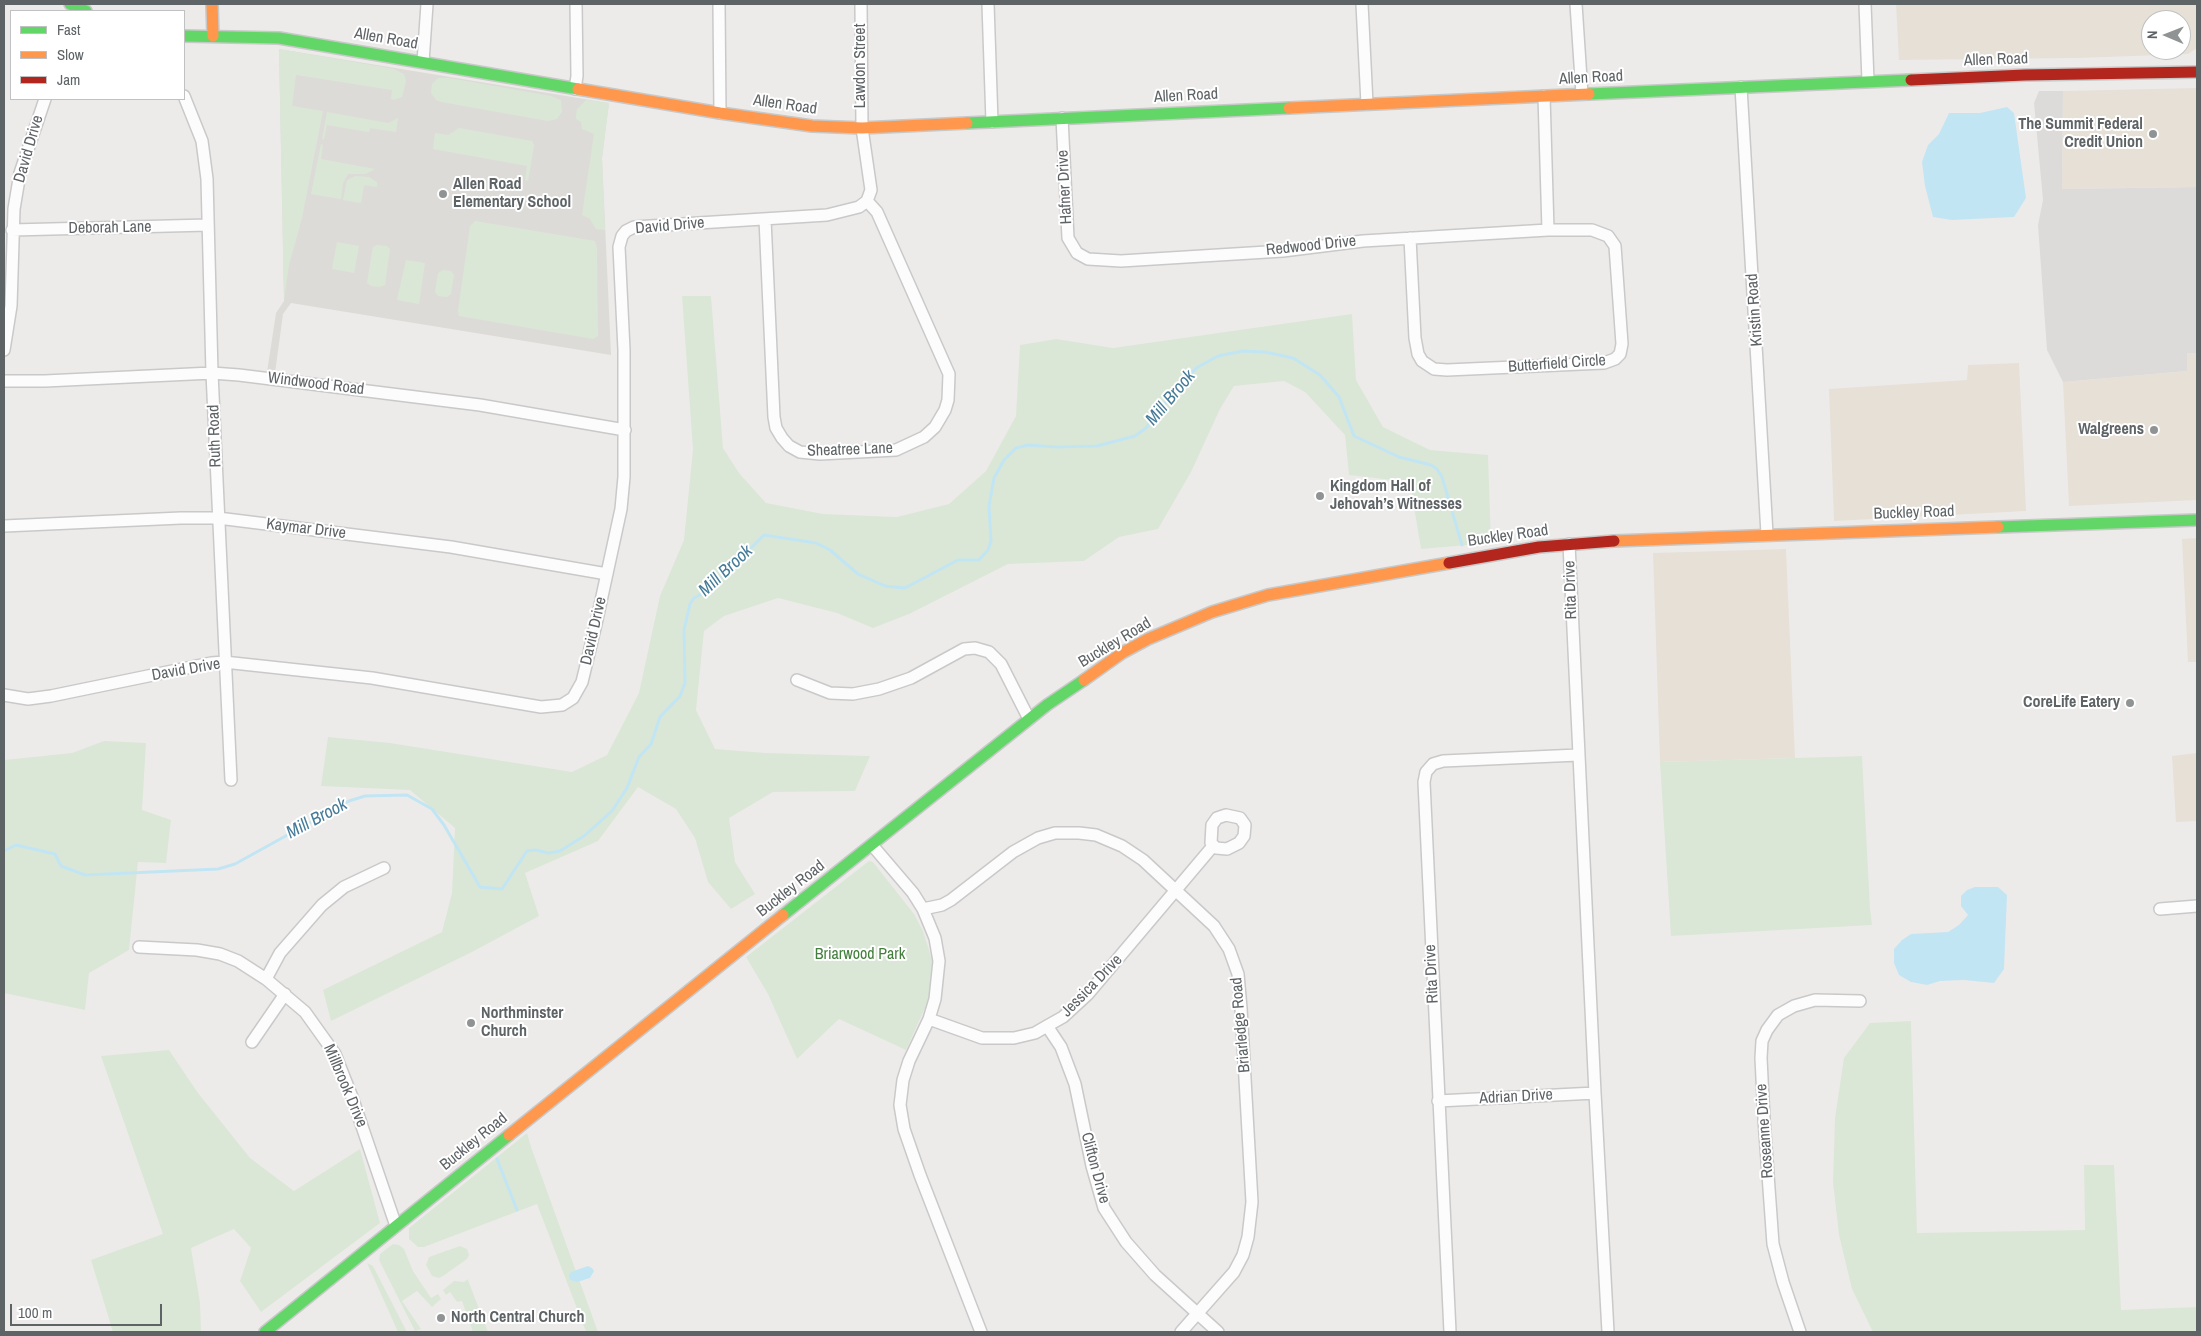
<!DOCTYPE html>
<html>
<head>
<meta charset="utf-8">
<style>
	body { margin:0 }
	#map { position:relative; width:2201px; height:1336px; overflow:hidden; background:#edebe9; font-family:"Archivo Narrow",sans-serif }
	canvas { display:block }
	.frame { position:absolute; inset:0; border:5px solid #5e6366; pointer-events:none }
	.legend { position:absolute; left:10px; top:10px; width:175px; height:90px; box-sizing:border-box; background:#fff; border:1px solid #bfc1c2; margin:0; padding:6px 9px; list-style:none; font-size:15px; color:#5e6366 }
	.legend li { display:flex; align-items:center; gap:10px; height:25px }
	.legend b { width:25px; border:1px solid #bfc1c2 }
	.north { position:absolute; left:2141px; top:10px; width:50px; height:50px; box-sizing:border-box; background:#fff; border:1px solid #bfc1c2; border-radius:50%; rotate:271deg; font-size:14px; font-weight:700; line-height:20px; text-align:center; color:#5e6366 }
	.north::after { content:''; display:block; margin:auto; width:18px; height:22px; background:#909394; clip-path:polygon(50% 0,100% 100%,50% 72%,0 100%) }
	.scale { position:absolute; left:10px; top:1304px; width:152px; height:22px; box-sizing:border-box; border:2px solid #5e6366; border-top:0; padding-left:6px; font-size:15px; line-height:18px; white-space:nowrap; color:#5e6366; -webkit-text-stroke:4px #fff; paint-order:stroke }
</style>
</head>
<body>
<div id="map">
<canvas width="2201" height="1336"></canvas>
<div class="frame"></div>
<ul class="legend">
<li><b style="height:6px;background:#63d668"></b>Fast</li>
<li><b style="height:6px;background:#ff974d"></b>Slow</li>
<li><b style="height:6px;background:#b3261e"></b>Jam</li>
</ul>
<div class="north">N</div>
<div class="scale">100 m</div>
</div>
<script>
const g = document.querySelector('canvas').getContext('2d');
g.lineJoin = 'round';
function fillPath(path, color) { g.fillStyle = color; g.fill(path, 'evenodd'); }
const toPath = rows => new Path2D(rows.map(r => 'M' + r).join(''));
function strokePath(path, color, width, dash) { g.strokeStyle = color; g.lineWidth = width; g.lineCap = dash ? 'butt' : 'round'; g.setLineDash(dash || []); g.stroke(path); }
function drawText(font, color, halo, rows, align = 'center') {
  g.font = font + ' "Archivo Narrow",sans-serif'; g.lineWidth = 4; g.setLineDash([]); g.textBaseline = 'middle'; g.strokeStyle = halo; g.fillStyle = color; for (const [text, x, y, turn = 0] of rows) {
    g.save(); g.translate(x, y); g.rotate((+turn || 0) * Math.PI / 180); g.textAlign = isNaN(turn) ? turn : align; if (halo) g.strokeText(text, 0, 0); g.fillText(text, 0, 0); g.restore();
  }
}
fillPath(toPath([
	[1896,4,2197,4,2197,48,2188,54,2078,58,1899,60],
	[2151,20,2181,20,2181,50,2151,50],
	[2197,88,2197,187,2062,189,2063,91],
	[2187,353,2197,353,2197,500,2069,506,2063,382,2187,371],
	[2019,363,2026,511,1834,521,1829,389,1967,380,1968,365],
	[2197,538,2197,662,2188,662,2182,539],
	[1786,549,1795,758,1660,762,1653,553],
	[2197,753,2197,821,2176,822,2172,756]
]), '#e6e0d7');
fillPath(toPath([
	[2039,91,2063,91,2062,189,2197,187,2197,353,2187,353,2187,371,2063,382,2047,350,2038,225,2043,200,2034,103]
]), '#dddbd9');
fillPath(toPath([
	[279,49,609,103,602,158,611,355,291,303,283,314,275,373,267,372,276,313,284,301]
]), '#dddbd7');
fillPath(toPath([
	[279,49,394,69,404,74,406,81,402,97,393,100,391,99,392,90,296,75,292,106,323,111,302,218,289,265,284,301],
	[438,78,449,78,551,96,561,100,562,112,557,119,548,121,441,102,436,100,431,93,432,84],
	[586,100,609,103,602,158,605,230,596,229,590,219,582,215,594,134,582,129,581,122,576,119,576,116,577,109],
	[327,112,388,123,398,118,396,132,370,128,369,132,327,125,324,139,322,139],
	[459,128,532,141,534,145,528,181,525,180,527,166,433,149,435,133,448,135],
	[321,144,323,145,321,159,375,169,365,174,348,174,343,183,341,199,311,194],
	[355,176,369,177,377,182,377,187,364,185,361,203,343,200,347,180],
	[475,221,595,241,597,249,598,336,593,339,459,316,458,311,470,226],
	[337,242,359,246,354,273,332,269],
	[377,245,387,246,390,249,385,285,380,287,371,286,367,283,373,247],
	[406,260,425,263,419,304,397,300],
	[443,270,451,271,454,275,451,294,447,297,438,296,435,292,438,273],
	[682,296,711,296,723,448,739,473,766,503,823,514,897,517,949,504,986,471,1016,416,1020,345,1056,339,1113,348,1352,314,1356,380,1383,427,1430,450,1488,455,1491,543,1421,549,1410,482,1349,475,1345,435,1305,392,1284,381,1234,386,1220,409,1191,472,1158,529,1119,537,1084,561,1008,564,909,614,873,628,837,613,778,598,724,616,704,631,696,710,715,749,765,753,870,756,855,791,773,792,729,818,735,862,755,894,731,909,708,882,695,838,676,809,638,787,598,841,525,873,539,916,472,952,331,1021,323,990,442,932,452,893,455,828,410,790,321,786,328,737,390,743,572,772,607,755,639,693,660,596,684,540,693,449],
	[104,741,146,743,142,810,171,820,166,863,138,862,129,950,89,973,85,1010,4,993,4,760,72,753],
	[1862,756,1870,908,1872,925,1671,936,1660,762],
	[869,861,873,862,914,914,923,931,932,960,931,987,928,1001,906,1050,839,1019,797,1059,768,994,746,957],
	[1911,1021,1917,1233,2085,1230,2084,1165,2114,1165,2121,1310,2197,1307,2197,1332,1873,1332,1852,1289,1839,1235,1833,1182,1835,1118,1844,1058,1870,1023],
	[169,1050,198,1093,250,1158,294,1191,360,1149,380,1223,261,1312,240,1281,251,1248,234,1229,191,1248,200,1302,201,1332,113,1332,91,1260,163,1234,101,1056],
	[527,1133,531,1147,598,1332,586,1332,537,1204,424,1247,418,1247,409,1239,409,1228],
	[393,1244,399,1245,404,1249,413,1271,431,1298,438,1294,441,1299,432,1307,417,1291,402,1301,421,1329,415,1331,379,1260,380,1254],
	[460,1246,467,1249,469,1255,467,1259,443,1276,439,1278,432,1276,426,1265,429,1257],
	[367,1263,373,1266,407,1332,398,1332],
	[468,1279,468,1280,488,1332,473,1332,462,1301,457,1302,450,1292,446,1295,443,1290,454,1281,464,1282]
]), '#dae7d6');
fillPath(toPath([
	[2007,107,2014,113,2026,198,2014,217,1952,220,1933,217,1925,186,1922,162,1928,145,1939,134,1949,113,1980,113],
	[1975,887,1998,887,2007,895,2004,969,1994,983,1964,980,1940,981,1927,985,1911,982,1899,975,1894,963,1894,949,1902,940,1911,934,1948,932,1959,925,1968,915,1961,906,1961,896,1967,890],
	[588,1266,592,1268,594,1271,590,1278,577,1282,570,1280,569,1276,571,1272]
]), '#c2e5f4');
strokePath(toPath([
	[4,851,16,845,55,854,61,866,85,875,218,869,235,864,349,801,365,796,407,795,432,809,444,825,480,887,502,889,527,851,535,850,549,853,560,851,584,836,612,811,627,788,639,757,651,744,660,717,680,696,685,683,684,630,690,604,694,598,709,590,764,535,816,543,830,550,858,574,885,586,905,588,958,560,979,560,988,550,991,541,989,506,994,478,1004,460,1016,448,1028,445,1056,447,1097,446,1135,436,1146,428,1183,380,1198,367,1218,356,1243,351,1265,352,1293,358,1320,375,1339,397,1354,436,1399,457,1431,465,1437,469,1442,477,1462,545],
	[497,1159,517,1210]
]), '#c2e5f4', 3);
const street = toPath([
	[719,4,720,113],
	[988,4,992,122],
	[1362,4,1367,104],
	[1576,4,1582,94],
	[1865,4,1868,81],
	[423,62,427,4],
	[1741,87,1767,534],
	[575,89,577,76,576,4],
	[184,96,202,141,207,179,212,373,231,780],
	[1544,96,1548,230],
	[1062,118,1068,238,1077,253,1088,259,1121,261,1283,251,1363,241,1548,230,1592,230,1608,236,1615,246,1622,344,1620,354,1615,359,1604,363,1447,370,1434,369,1422,361,1418,354,1415,338,1410,238],
	[765,219,774,417,776,428,782,438,789,446,800,452,820,454,896,450,924,437,935,427,945,410,948,400,949,374,877,212,867,201],
	[12,230,208,225],
	[4,350,11,306,14,209,20,173,45,99],
	[4,381,45,381,212,373,239,375,480,405,625,430],
	[4,526,181,518,218,518,451,547,607,574],
	[1569,544,1595,1093,1608,1332],
	[797,680,830,693,853,694,879,689,911,678,964,649,975,648,989,652,1001,664,1029,719],
	[4,695,28,699,51,696,211,663,224,662,372,678,541,707,562,705,573,698,582,682,596,624,621,509,624,477,624,350,619,247,622,236,626,231,634,227,827,215,859,207,867,201,871,190,862,128,861,4],
	[1226,815,1240,818,1245,825,1244,836,1239,843,1227,849,1216,848,1211,843,1212,825,1217,818,1226,815],
	[872,845,913,893,923,909,935,938,939,961,935,999,929,1019,909,1061,903,1080,900,1105,904,1129,920,1175,981,1332],
	[923,909,942,905,951,900,1013,852,1038,838,1055,833,1079,833,1096,835,1122,846,1143,860,1214,926,1229,949,1238,974,1241,1008,1252,1202,1248,1237,1243,1255,1234,1272,1181,1332],
	[2160,909,2197,906],
	[139,947,197,950,220,954,238,961,266,979,305,1012,335,1054,352,1097,396,1226],
	[266,979,280,953,322,905,344,887,384,868],
	[929,1019,982,1038,1014,1038,1035,1033,1047,1026,1063,1017,1088,994,1213,846],
	[1047,1026,1061,1047,1075,1084,1092,1166,1104,1208,1126,1242,1155,1275,1218,1332],
	[252,1042,285,994],
	[1438,1101,1595,1093],
	[1450,1332,1424,782,1426,772,1433,764,1443,761,1578,755],
	[1800,1332,1783,1282,1773,1244,1764,1119,1761,1058,1762,1041,1767,1030,1778,1015,1794,1006,1815,1000,1860,1001]
]);
const fast = toPath([
	[70,4,86,11],
	[184,36,279,38,578,89],
	[1589,94,1911,80],
	[967,123,1289,108],
	[1998,527,2197,520],
	[783,915,1047,705,1084,680],
	[265,1332,509,1135]
]);
const slow = toPath([
	[212,4,213,36],
	[578,89,720,113,812,126,862,128,967,123],
	[1289,108,1589,94],
	[1614,541,1998,527],
	[1084,680,1122,653,1148,639,1212,612,1268,595,1449,563],
	[509,1135,783,915]
]);
const jam = toPath([
	[1911,80,2025,75,2197,72],
	[1449,563,1539,547,1614,541]
]);
strokePath(street, '#cac9c9', 14);
strokePath(fast, '#c7c8c8', 14);
strokePath(slow, '#c7c8c8', 14);
strokePath(jam, '#c7c8c8', 14);
strokePath(street, '#fcfcfc', 11);
strokePath(fast, '#63d668', 11);
strokePath(slow, '#ff974d', 11);
strokePath(jam, '#b3261e', 11);
for (const [x, y, r, color] of [
	[2153,134,5,"#909394"],
	[443,194,5,"#909394"],
	[2154,430,5,"#909394"],
	[1320,496,5,"#909394"],
	[2130,703,5,"#909394"],
	[471,1023,5,"#909394"],
	[441,1318,5,"#909394"]
]) { const dot = new Path2D(); dot.arc(x, y, r, 0, 2 * Math.PI); g.fillStyle = color; g.fill(dot); strokePath(dot, '#fff', 2); }
drawText('16px', '#5e6366', '#fff', [
	["Allen Road",386,39,10],
	["Allen Road",1996,60,-2],
	["Lawdon Street",861,66,-90],
	["Allen Road",1591,78,-3],
	["Allen Road",1186,96,-3],
	["Allen Road",785,105,8],
	["David Drive",29,149,-74],
	["Hafner Drive",1065,187,-93],
	["David Drive",670,226,-5],
	["Deborah Lane",110,228,-1],
	["Redwood Drive",1311,246,-6],
	["Kristin Road",1755,310,-94],
	["Butterfield Circle",1557,364,-4],
	["Windwood Road",316,384,7],
	["Ruth Road",215,436,-92],
	["Sheatree Lane",850,450,-2],
	["Buckley Road",1914,513,-2],
	["Kaymar Drive",306,529,7],
	["Buckley Road",1508,536,-8],
	["Rita Drive",1571,590,-92],
	["David Drive",594,631,-77],
	["Buckley Road",1115,643,-31],
	["David Drive",186,670,-10],
	["Buckley Road",791,889,-38],
	["Rita Drive",1432,974,-93],
	["Jessica Drive",1092,986,-46],
	["Briarledge Road",1241,1025,-95],
	["Millbrook Drive",345,1086,67],
	["Adrian Drive",1516,1097,-3],
	["Roseanne Drive",1765,1131,-94],
	["Buckley Road",474,1142,-39],
	["Clifton Drive",1095,1168,75]
]);
drawText('bold 16px', '#5e6366', '#fff', [
	["The Summit Federal",2143,125,"right"],
	["Credit Union",2143,143,"right"],
	["Allen Road",453,185],
	["Elementary School",453,203],
	["Walgreens",2144,430,"right"],
	["Kingdom Hall of",1330,487],
	["Jehovah’s Witnesses",1330,505],
	["CoreLife Eatery",2120,703,"right"],
	["Northminster",481,1014],
	["Church",481,1032],
	["North Central Church",451,1318]
], 'left');
drawText('16px', '#437f3c', '#fff', [
	["Briarwood Park",860,955]
]);
drawText('italic 18px', '#457b98', '#fff', [
	["Mill Brook",1171,398,-50],
	["Mill Brook",726,571,-43],
	["Mill Brook",317,819,-28]
]);
</script>
</body>
</html>
